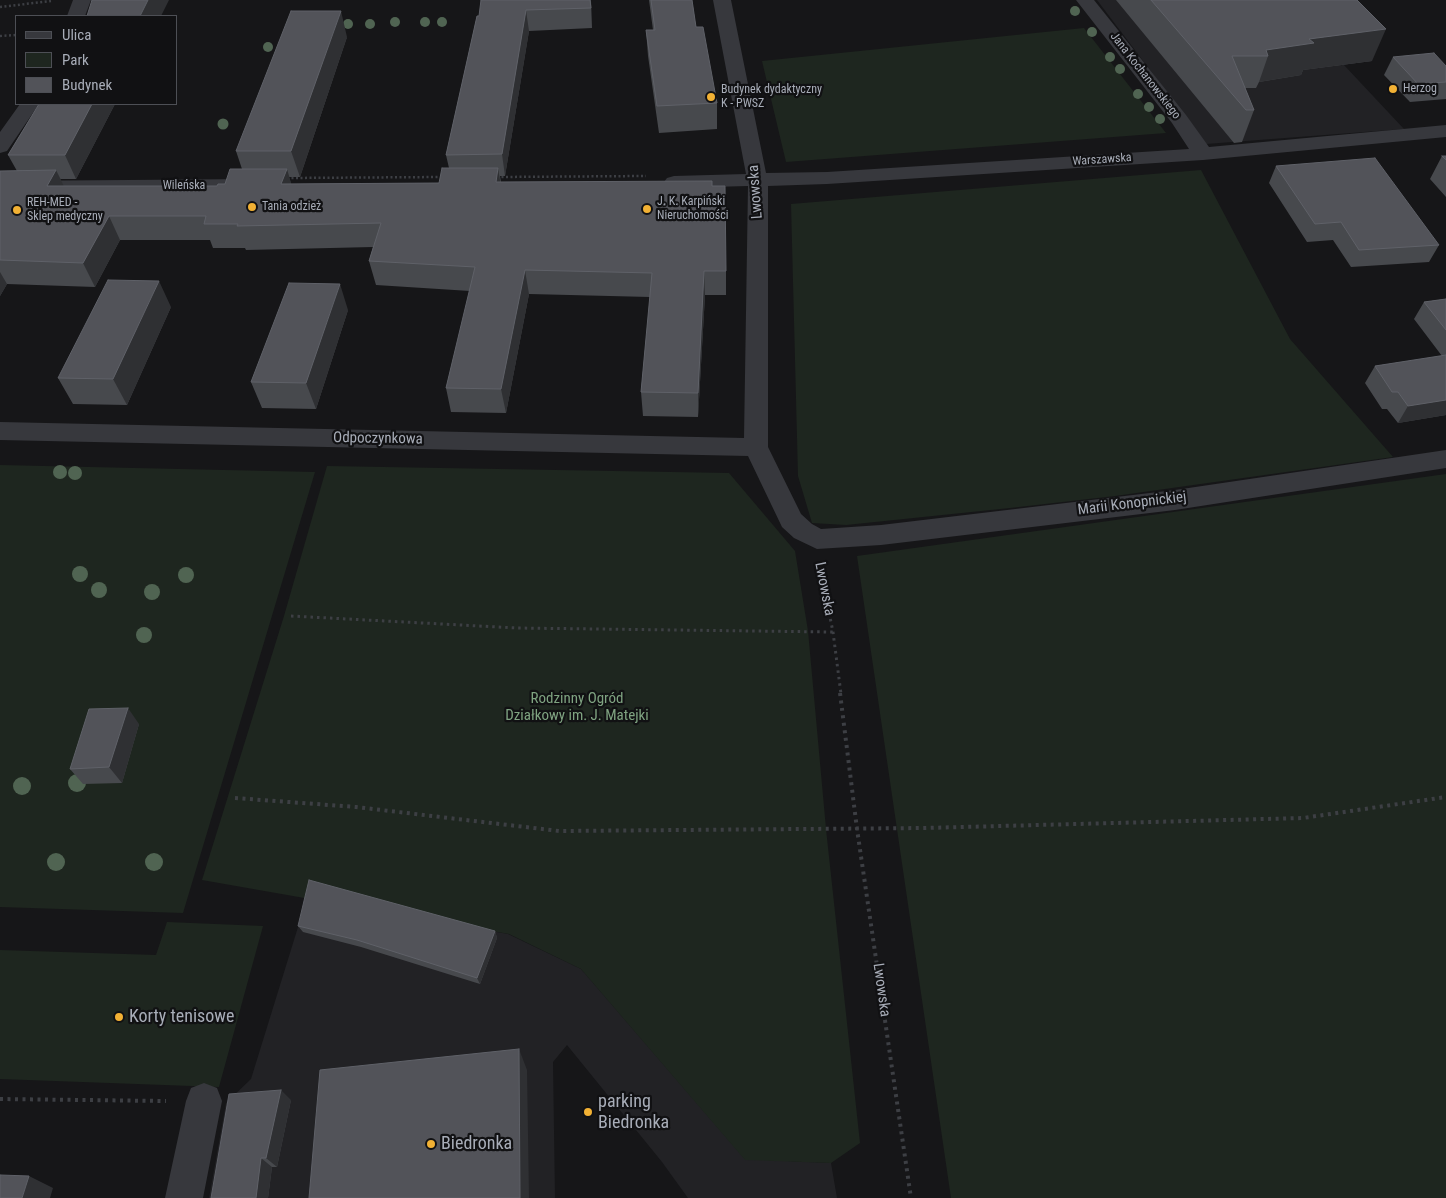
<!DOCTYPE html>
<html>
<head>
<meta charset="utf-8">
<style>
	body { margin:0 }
	#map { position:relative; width:1446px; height:1198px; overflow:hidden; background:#161618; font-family:"Roboto Condensed",sans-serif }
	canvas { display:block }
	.legend { position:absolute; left:15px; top:15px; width:162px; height:90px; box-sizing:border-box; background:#111113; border:1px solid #4d4f55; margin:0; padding:6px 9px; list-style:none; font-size:15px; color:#a8adb8 }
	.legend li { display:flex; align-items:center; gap:10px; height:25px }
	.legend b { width:25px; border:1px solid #4d4f55 }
</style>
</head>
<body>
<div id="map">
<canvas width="1446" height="1198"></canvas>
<ul class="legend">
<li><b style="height:6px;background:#37383d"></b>Ulica</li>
<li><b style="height:14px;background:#1e261f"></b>Park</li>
<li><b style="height:14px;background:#525359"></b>Budynek</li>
</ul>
</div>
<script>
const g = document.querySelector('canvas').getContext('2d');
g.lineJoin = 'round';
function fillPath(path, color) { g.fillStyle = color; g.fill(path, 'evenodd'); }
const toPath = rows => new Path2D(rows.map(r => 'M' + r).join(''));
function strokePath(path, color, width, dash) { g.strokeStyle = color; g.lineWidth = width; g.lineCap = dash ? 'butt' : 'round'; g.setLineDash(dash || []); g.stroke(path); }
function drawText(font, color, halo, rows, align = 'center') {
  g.font = font + ' "Roboto Condensed",sans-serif'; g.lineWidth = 4.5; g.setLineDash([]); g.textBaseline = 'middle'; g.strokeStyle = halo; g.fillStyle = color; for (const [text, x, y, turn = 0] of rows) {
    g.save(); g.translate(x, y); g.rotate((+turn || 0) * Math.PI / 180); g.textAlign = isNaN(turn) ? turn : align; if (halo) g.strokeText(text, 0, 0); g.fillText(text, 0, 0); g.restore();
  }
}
fillPath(toPath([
	[1097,0,1283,0,1404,129,1206,144],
	[307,898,508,934,581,969,745,1159,831,1163,837,1198,688,1198,662,1162,567,1045,553,1062,555,1198,209,1198,226,1103,251,1079]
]), '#222225');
fillPath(toPath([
	[1084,28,1166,133,786,162,762,61],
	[1201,170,1290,339,1393,457,1115,496,1010,508,846,525,812,523,798,476,791,204],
	[0,465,315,472,183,913,0,907],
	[327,466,729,473,795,551,808,631,826,829,860,1143,831,1163,745,1160,581,969,509,934,202,880,284,616],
	[1446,474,1446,1198,951,1198,857,556],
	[167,922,263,926,219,1087,0,1079,0,950,156,955]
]), '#1e261f');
strokePath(toPath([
	[0,7,51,1],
	[0,36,16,35],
	[497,177,646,176],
	[287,178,443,177]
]), '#3d3f44', 2.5, [2, 2.5]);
strokePath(toPath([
	[820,568,833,632,841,694],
	[291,616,517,628,833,632]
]), '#3d3f44', 3, [2.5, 4]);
strokePath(toPath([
	[840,693,857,829,911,1198],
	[235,798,356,807,559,831,925,828,1303,818,1446,797],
	[0,1099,166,1101]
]), '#3d3f44', 4, [3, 4.5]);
fillPath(toPath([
	[73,0,91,0,85,16,67,16,73,0],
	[713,0,731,0,766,173,827,172,1189,149,1172,123,1076,0,1094,0,1186,115,1209,147,1446,125,1446,137,1203,160,827,184,768,186,768,447,801,514,812,524,821,529,881,525,1175,490,1446,450,1446,468,1175,510,881,545,817,549,794,538,782,527,748,456,0,440,0,422,744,438,748,186,674,188,667,186,664,182,667,178,674,176,746,174,713,0],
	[20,104,39,104,7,151,0,153,0,132,20,104],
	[254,179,261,181,264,185,261,189,254,191,0,193,0,181,254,179],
	[204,1083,217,1088,222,1101,203,1198,165,1198,186,1101,191,1088,204,1083]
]), '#37383d');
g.fillStyle = '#506452';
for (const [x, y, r] of [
	[1075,11,5],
	[395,22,5],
	[425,22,5],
	[442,22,5],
	[348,24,5],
	[370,24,5],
	[1092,32,5],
	[268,47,5],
	[1110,57,5],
	[1120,69,5],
	[1138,94,5],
	[1149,107,5],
	[1160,119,5],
	[223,124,5.5],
	[60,472,7],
	[75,473,7],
	[80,574,8],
	[186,575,8],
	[99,590,8],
	[152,592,8],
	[144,635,8],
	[77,783,9],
	[22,786,9],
	[56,862,9],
	[154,862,9]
]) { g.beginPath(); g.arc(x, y, r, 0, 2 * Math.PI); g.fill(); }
fillPath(toPath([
	[591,0,592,28,529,31,505,176,500,176,501,182,726,271,726,295,705,295,698,417,643,416,641,392,650,297,529,294,506,413,451,412,446,388,470,291,376,285,369,261,373,247,246,250,245,248,213,248,210,240,120,240,95,287,7,284,0,296,0,171,17,171,8,155,39,104,115,104,76,179,60,179,64,186,217,186,225,184,242,169,236,151,347,37,300,177,289,177,291,184,439,183,449,168,446,155,477,16],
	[649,0,692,0,696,27,717,103,717,129,659,133,648,56,646,30,653,30],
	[1116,0,1357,0,1372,61,1303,70,1301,75,1259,82,1256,88,1245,88,1254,110,1242,142,1234,143],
	[1393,57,1446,66,1446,99,1410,102,1384,75],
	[1442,156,1446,156,1446,197,1430,179],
	[1276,166,1439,245,1429,262,1351,267,1333,240,1307,242,1269,183],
	[1446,299,1446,415,1398,423,1387,409,1382,409,1365,383,1375,366,1442,356,1414,319,1424,302],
	[171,307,127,405,73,404,58,378],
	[348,310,316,409,262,408,251,382],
	[139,724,122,783,83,784,70,769],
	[298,926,495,931,497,938,480,984,361,947,303,932],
	[291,1100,277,1167,272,1167,268,1198,211,1198]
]), '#47494d');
fillPath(toPath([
	[148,0,169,0,161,16,140,16],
	[526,10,529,31,505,176,502,154],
	[341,11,347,37,300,177,291,151],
	[1386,29,1372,61,1303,70,1301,75,1259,82,1268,56,1266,50,1309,39],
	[92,104,115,104,76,179,65,155],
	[498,168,502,192,496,182],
	[287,169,294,193,281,184],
	[56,170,68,194,47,186],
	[109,216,120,240,95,287,83,263],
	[525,270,529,294,506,413,501,389],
	[704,271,705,295,698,417,698,393],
	[0,272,7,284,0,296],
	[159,281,171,307,127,405,113,379],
	[340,284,348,310,316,409,306,383],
	[1446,400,1446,415,1398,423,1408,406],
	[128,708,139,724,122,783,109,767],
	[495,931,497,938,480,984,477,978],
	[519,1049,527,1070,529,1198,520,1198],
	[281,1090,291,1100,277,1167,266,1158],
	[261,1158,272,1167,268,1198,256,1198],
	[29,1176,53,1188,50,1198,22,1198]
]), '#2f3033');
const building = toPath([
	[92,0,148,0,140,16,87,16,92,0],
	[481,0,590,0,591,8,526,10,502,154,446,155,477,16,479,16,481,0],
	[651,0,692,0,696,27,703,27,717,103,657,106,646,30,655,30,651,0],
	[1151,0,1357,0,1386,29,1309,39,1314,43,1266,50,1268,56,1232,56,1254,110,1246,110,1151,0],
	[291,11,341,11,291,151,236,151,291,11],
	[1434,53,1446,66,1446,82,1418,84,1393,57,1434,53],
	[39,104,92,104,65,155,8,155,39,104],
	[1442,156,1446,156,1446,160,1442,156],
	[1375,158,1439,245,1359,250,1341,222,1315,224,1276,166,1375,158],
	[442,168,498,168,496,182,712,181,712,186,725,186,726,271,704,271,698,393,641,392,652,273,525,270,501,389,446,388,475,267,369,261,381,223,237,226,238,224,204,224,206,216,109,216,83,263,0,260,0,171,56,170,47,186,217,186,218,184,225,184,230,169,287,169,281,184,439,183,442,168],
	[108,280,159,281,113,379,58,378,108,280],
	[289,283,340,284,306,383,251,382,289,283],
	[1446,299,1446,330,1424,302,1446,299],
	[1446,355,1446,400,1408,406,1398,392,1392,392,1375,366,1446,355],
	[128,708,109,767,70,769,89,709,128,708],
	[309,880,495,931,477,978,357,940,298,926,309,880],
	[519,1049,520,1198,309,1198,320,1070,519,1049],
	[281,1090,266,1158,261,1158,256,1198,211,1198,229,1094,281,1090],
	[0,1175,29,1176,22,1198,0,1198,0,1175]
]);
fillPath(building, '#525359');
strokePath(building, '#5f6168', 1);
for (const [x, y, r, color] of [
	[1393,89,5,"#f2b134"],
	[711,97,5,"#f2b134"],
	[252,207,5,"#f2b134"],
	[647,209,5,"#f2b134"],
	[17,210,5,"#f2b134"],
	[119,1017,5,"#f2b134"],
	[588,1112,5,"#f2b134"],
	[431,1144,5,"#f2b134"]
]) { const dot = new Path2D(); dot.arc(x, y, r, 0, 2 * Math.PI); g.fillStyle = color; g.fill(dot); strokePath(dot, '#111113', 2); }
drawText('12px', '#a8adb8', '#111113', [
	["Jana Kochanowskiego",1145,76,52],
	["Warszawska",1102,160,-4],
	["Wileńska",184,186]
]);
drawText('12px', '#a8adb8', '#111113', [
	["Herzog",1403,89],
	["Budynek dydaktyczny",721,90],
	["K - PWSZ",721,104],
	["J. K. Karpiński",657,202],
	["Nieruchomości",657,216],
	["REH-MED -",27,203],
	["Sklep medyczny",27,217],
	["Tania odzież",262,207]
], 'left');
drawText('15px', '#a8adb8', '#111113', [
	["Lwowska",756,192,-94],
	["Odpoczynkowa",378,439,1],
	["Marii Konopnickiej",1132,504,-7],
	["Lwowska",824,589,79],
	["Lwowska",881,990,82]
]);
drawText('15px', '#7fa381', '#111113', [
	["Rodzinny Ogród",577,699],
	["Działkowy im. J. Matejki",577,716]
]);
drawText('18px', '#a8adb8', '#111113', [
	["Korty tenisowe",129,1017],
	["parking",598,1102],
	["Biedronka",598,1123],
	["Biedronka",441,1144]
], 'left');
</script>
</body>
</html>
